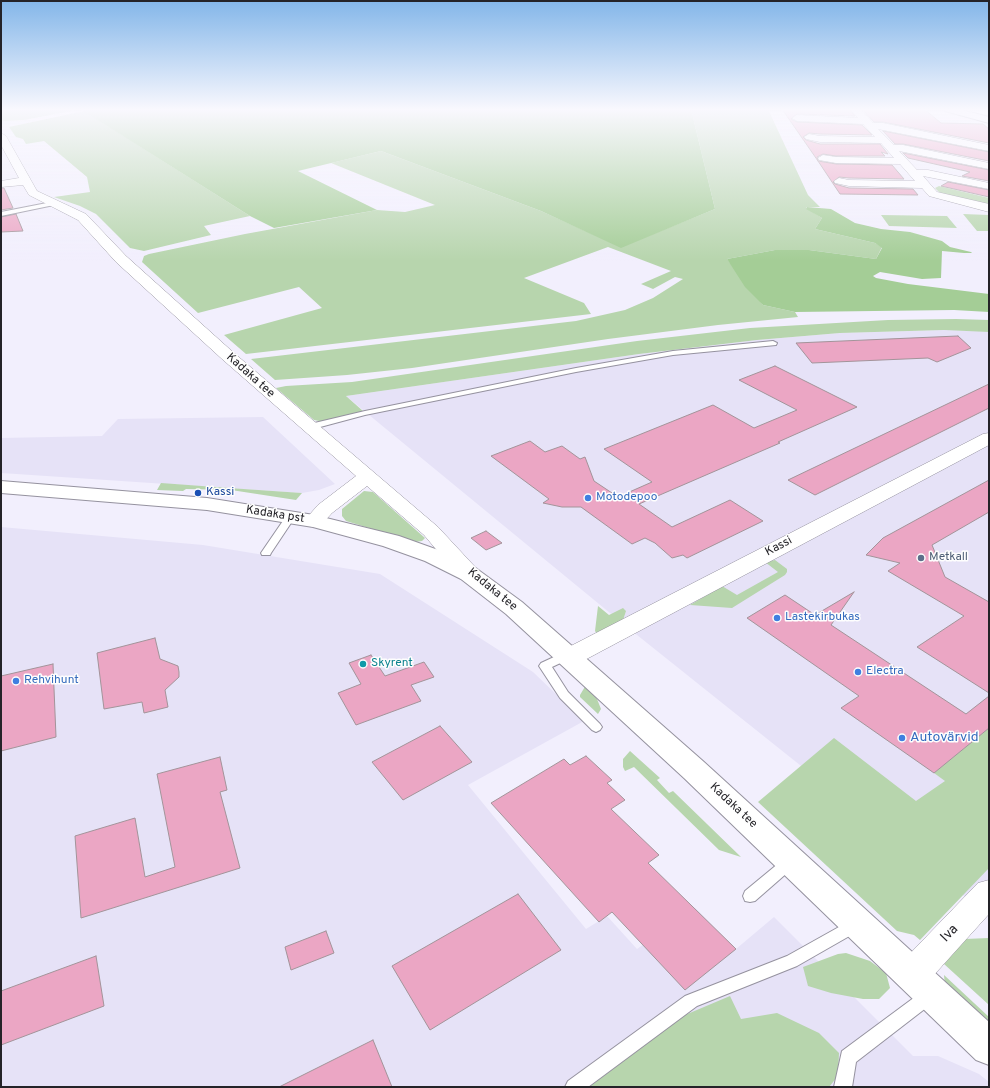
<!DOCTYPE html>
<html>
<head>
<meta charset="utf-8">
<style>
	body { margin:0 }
	#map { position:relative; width:990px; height:1088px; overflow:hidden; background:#f2effd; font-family:Overpass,sans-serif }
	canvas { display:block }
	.frame { position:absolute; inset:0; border:2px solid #242328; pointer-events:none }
</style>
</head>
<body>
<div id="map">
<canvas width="990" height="1088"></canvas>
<div class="frame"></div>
</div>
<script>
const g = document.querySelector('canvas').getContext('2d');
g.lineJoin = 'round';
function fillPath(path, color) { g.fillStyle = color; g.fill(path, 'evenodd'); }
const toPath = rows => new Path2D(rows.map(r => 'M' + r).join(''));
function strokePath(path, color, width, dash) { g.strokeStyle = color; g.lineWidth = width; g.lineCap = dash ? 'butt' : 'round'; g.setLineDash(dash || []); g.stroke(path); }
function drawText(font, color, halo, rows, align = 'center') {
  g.font = font + ' Overpass,sans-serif'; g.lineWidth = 3; g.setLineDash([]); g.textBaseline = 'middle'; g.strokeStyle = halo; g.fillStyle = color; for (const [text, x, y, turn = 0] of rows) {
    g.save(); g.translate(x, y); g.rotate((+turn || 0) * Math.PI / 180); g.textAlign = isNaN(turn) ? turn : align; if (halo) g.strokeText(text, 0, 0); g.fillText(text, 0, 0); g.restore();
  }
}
fillPath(toPath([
	[944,330,989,331,989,916,627,627,346,396,639,354,757,340,840,333],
	[263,417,335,484,319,490,302,493,1,473,1,438,102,436,118,419],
	[1,527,203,545,380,574,533,672,584,721,468,785,586,929,607,916,637,949,695,908,736,949,774,917,913,1056,938,1056,979,1074,989,1082,989,1087,1,1087]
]), '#e6e2f7');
fillPath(toPath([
	[1,109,81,109,24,120,6,121,1,120],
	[691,109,768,109,808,195,820,207,807,207,806,208,822,218,815,229,875,243,882,247,876,259,809,250,775,250,727,259,763,305,795,312,798,317,718,325,608,339,412,368,347,375,275,380,251,359,576,321,625,310,653,298,683,279,675,277,653,289,641,284,671,271,608,247,524,278,584,303,591,314,246,354,224,335,322,308,299,287,198,313,142,262,144,256,149,254,245,234,377,210,405,212,435,205,331,163,381,151,541,211,621,247,715,209],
	[84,111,250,216,204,226,211,235,144,251,130,248,96,214,80,206,54,197,90,192,87,177,44,141,26,144,23,139,16,137,9,127],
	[939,186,989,198,989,205,941,194,935,188],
	[963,214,989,215,989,231,977,231],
	[881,215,947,216,957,228,889,226],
	[956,319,989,320,989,332,944,330,840,333,757,340,639,354,346,396,363,411,324,422,314,420,276,388,286,386,352,382,637,341,750,328,888,320],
	[161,483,229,488,302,493,296,500,231,490,186,489,183,491,157,490],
	[364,491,373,492,425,538,422,541,415,542,346,521,342,516,342,509],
	[775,560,787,569,787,572,785,575,732,608,690,605,722,586,737,595,778,572,765,562],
	[598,606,609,615,623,608,626,611,623,620,597,634,595,631],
	[586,685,597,699,601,709,598,714,580,697,580,695],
	[989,728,989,868,920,940,914,935,897,931,758,802,834,738,916,801,945,781,934,773],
	[630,751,660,778,657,780,669,793,673,791,741,857,719,850,634,767,625,771,623,767,623,759],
	[989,938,989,1005,944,964,965,939],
	[846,953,870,961,886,973,890,988,879,999,863,999,831,993,808,986,803,967,838,954],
	[944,975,989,1017,989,1028,945,987],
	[730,996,741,1019,777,1013,819,1033,839,1053,838,1076,829,1087,589,1087,685,1015]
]), '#b7d5ad');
fillPath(toPath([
	[80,109,691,109,715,209,621,248,541,211,381,151,298,171,377,210,274,228,250,216],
	[807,207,831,209,855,223,881,229,910,232,942,241,950,247,971,252,972,253,964,253,942,251,941,278,922,279,880,272,873,276,876,278,908,284,989,294,989,312,954,310,795,312,763,305,745,287,727,259,775,250,809,250,876,259,882,248,875,243,815,229,822,218,806,209]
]), '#a4cd96');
const building = toPath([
	[782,109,849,109,855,116,797,114,791,119,797,122,862,125,872,135,820,134,809,133,803,137,806,140,820,144,880,144,888,154,881,152,885,156,836,156,823,154,817,157,818,161,782,109],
	[862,109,924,109,941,123,983,124,989,129,989,143,883,122,874,122,862,109],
	[883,131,989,152,989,161,903,144,895,144,883,131],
	[903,153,989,170,989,181,962,176,970,172,908,158,903,153],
	[818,161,836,164,892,165,904,179,849,178,839,177,833,182,835,184,849,188,913,189,918,195,840,194,818,161],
	[948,182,989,190,989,197,941,186,948,182],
	[1,188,4,188,13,208,1,210,1,188],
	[16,214,23,231,1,232,1,217,16,214],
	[958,336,971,348,937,362,928,358,812,363,796,343,958,336],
	[775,366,857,407,778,442,780,443,639,504,672,527,730,500,763,521,687,558,683,555,672,558,655,543,645,538,632,544,581,507,562,507,543,503,549,499,491,456,530,441,545,452,562,446,580,459,585,457,594,481,618,497,652,482,604,449,713,405,754,428,797,410,739,380,775,366],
	[989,384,989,408,815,495,788,480,989,384],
	[989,480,989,512,932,545,945,577,989,602,989,693,917,647,964,616,888,571,900,563,866,555,883,538,989,480],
	[486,531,502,543,486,550,471,538,486,531],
	[854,592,831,625,966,714,989,696,989,728,934,773,841,708,859,696,747,618,785,595,815,615,854,592],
	[155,638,160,659,178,666,179,672,179,677,165,690,168,707,144,713,142,702,104,709,97,653,155,638],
	[371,655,385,676,424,662,434,677,411,685,421,701,356,725,338,693,361,684,349,663,371,655],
	[53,664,56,737,1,751,1,676,53,664],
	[440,726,472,762,403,800,372,762,440,726],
	[586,756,612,780,607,783,625,800,611,809,659,855,648,863,736,949,685,990,612,912,599,922,491,803,564,759,570,765,586,756],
	[220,757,227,790,220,792,240,868,81,918,75,836,135,818,145,877,175,867,157,774,220,757],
	[518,894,561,950,430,1030,392,966,518,894],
	[326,931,334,953,291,970,285,947,326,931],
	[96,956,104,1006,1,1045,1,991,96,956],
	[373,1040,392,1087,279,1087,373,1040]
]);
fillPath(building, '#eba6c4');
strokePath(building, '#a3949a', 1);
const service = toPath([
	[52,202,54,203,54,205,1,216,1,212,52,202],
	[773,341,777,343,776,345,673,355,576,372,365,415,309,430,305,427,306,425,365,411,576,368,673,351,773,341],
	[290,514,295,517,271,553,270,555,262,555,261,553,287,515,290,514],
	[567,651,571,652,573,655,571,658,552,667,568,692,600,724,602,727,600,730,596,732,592,730,560,698,539,666,541,663,567,651],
	[790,856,795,858,797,862,795,866,755,901,750,902,745,901,743,896,745,891,785,858,790,856],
	[855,918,860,920,863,925,860,930,797,966,697,1006,588,1087,565,1087,568,1081,685,996,787,956,855,918],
	[929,988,935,991,937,996,935,1001,856,1062,852,1087,834,1087,842,1051,923,991,929,988]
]);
const minor = toPath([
	[850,109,860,109,873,123,883,123,989,145,989,151,878,129,894,145,903,145,989,163,989,169,899,151,917,170,928,170,989,183,989,189,923,176,937,192,989,204,989,212,929,196,922,188,849,186,835,183,834,181,839,178,849,180,915,181,900,164,836,163,819,160,818,158,823,155,836,157,894,158,881,143,820,142,806,139,804,137,809,134,820,136,875,137,863,124,797,121,792,118,797,115,858,118,850,109],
	[1,133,6,136,37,191,86,214,126,256,234,353,438,527,477,569,480,574,477,579,469,581,461,579,424,535,367,486,332,513,321,525,314,527,307,525,304,521,318,505,356,476,222,359,116,262,78,220,29,195,23,185,1,187,1,181,19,178,1,145,1,133],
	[989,433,989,445,579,663,570,665,561,663,558,657,561,651,983,434,989,433],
	[989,880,989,914,924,986,912,990,900,986,896,975,900,964,978,883,989,880]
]);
const tertiary = toPath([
	[943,109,958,109,989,117,989,123,945,111,943,109]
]);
const secondary = toPath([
	[1,481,207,498,314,515,399,536,441,551,477,569,522,602,704,762,989,1022,989,1065,976,1060,684,778,506,614,461,579,425,561,383,546,313,527,207,510,1,493,1,481]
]);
strokePath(service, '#95929f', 2);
strokePath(minor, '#95929f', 1);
strokePath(tertiary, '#95929f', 2);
strokePath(secondary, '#95929f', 2);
fillPath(service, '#fff');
fillPath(minor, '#fff');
fillPath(tertiary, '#fff');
fillPath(secondary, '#fff');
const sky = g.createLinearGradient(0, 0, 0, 261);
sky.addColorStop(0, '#83b6e9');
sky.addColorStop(0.42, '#f9f8fe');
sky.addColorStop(1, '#f9f8fe00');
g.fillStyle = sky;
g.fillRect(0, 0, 990, 261);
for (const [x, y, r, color] of [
	[198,493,4,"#1a4fb4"],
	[588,498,4,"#3f7fe0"],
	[921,558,4,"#5c6f8a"],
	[777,618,4,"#3f7fe0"],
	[363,664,4,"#0f9aa8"],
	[858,672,4,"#3f7fe0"],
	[16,681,4,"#3f7fe0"],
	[902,738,4,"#3f7fe0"]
]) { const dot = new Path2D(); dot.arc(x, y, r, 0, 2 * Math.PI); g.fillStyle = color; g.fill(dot); strokePath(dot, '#fefefe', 1.5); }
drawText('12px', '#242328', '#fefefe', [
	["Kadaka tee",250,376,42],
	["Kadaka pst",275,515,9],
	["Kassi",779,547,-28],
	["Kadaka tee",492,590,39],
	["Kadaka tee",733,806,43]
]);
drawText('12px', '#164399', '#fefefe', [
	["Kassi",206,493]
], 'left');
drawText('12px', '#366cbe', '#fefefe', [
	["Motodepoo",596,498],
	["Lastekirbukas",785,618],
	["Electra",866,672],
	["Rehvihunt",24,681]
], 'left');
drawText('12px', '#4e5e75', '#fefefe', [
	["Metkall",929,558]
], 'left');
drawText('12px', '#0d838f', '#fefefe', [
	["Skyrent",371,664]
], 'left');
drawText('14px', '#366cbe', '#fefefe', [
	["Autovärvid",910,738]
], 'left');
drawText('14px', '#242328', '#fefefe', [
	["Iva",950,934,-46]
]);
</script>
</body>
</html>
